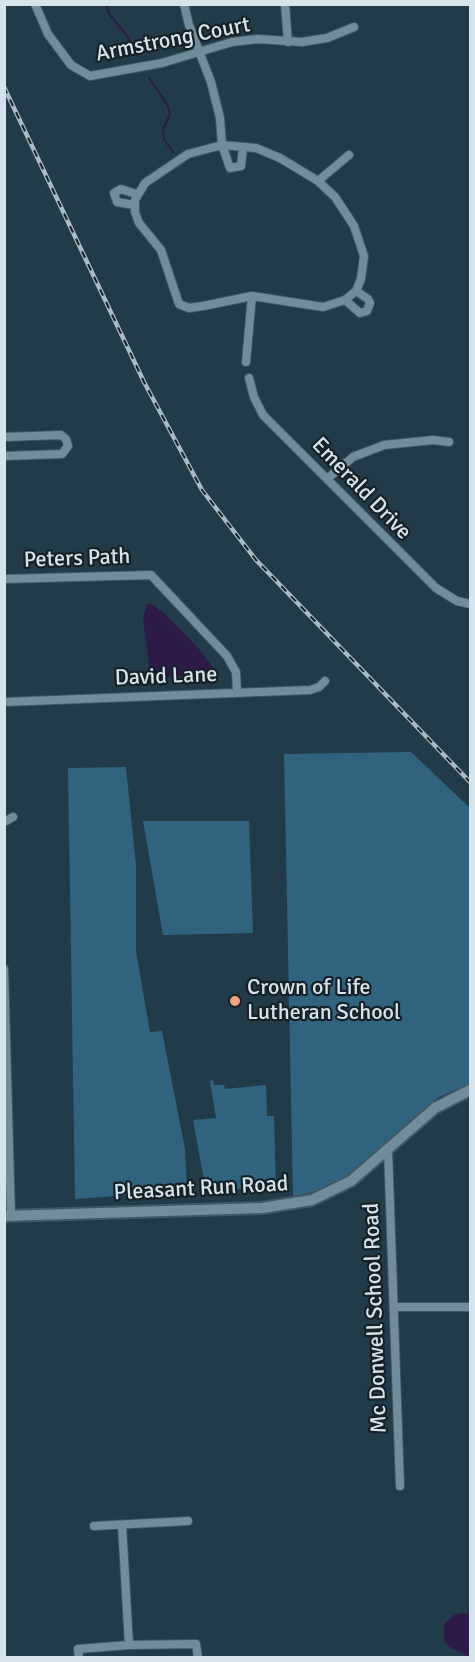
<!DOCTYPE html>
<html>
<head>
<meta charset="utf-8">
<style>
	body { margin:0 }
	#map { position:relative; width:475px; height:1662px; overflow:hidden; background:#223b49; font-family:Signika,sans-serif }
	canvas { display:block }
	.frame { position:absolute; inset:0; border:6px solid #d5e4ec; pointer-events:none }
</style>
</head>
<body>
<div id="map">
<canvas width="475" height="1662"></canvas>
<div class="frame"></div>
</div>
<script>
const g = document.querySelector('canvas').getContext('2d');
g.lineJoin = 'round';
function fillPath(path, color) { g.fillStyle = color; g.fill(path, 'evenodd'); }
const toPath = rows => new Path2D(rows.map(r => 'M' + r).join(''));
function strokePath(path, color, width, dash) { g.strokeStyle = color; g.lineWidth = width; g.lineCap = dash ? 'butt' : 'round'; g.setLineDash(dash || []); g.stroke(path); }
function drawText(font, color, halo, rows, align = 'center') {
  g.font = font + ' Signika,sans-serif'; g.lineWidth = 4.5; g.setLineDash([]); g.textBaseline = 'middle'; g.strokeStyle = halo; g.fillStyle = color; for (const [text, x, y, turn = 0] of rows) {
    g.save(); g.translate(x, y); g.rotate((+turn || 0) * Math.PI / 180); g.textAlign = isNaN(turn) ? turn : align; if (halo) g.strokeText(text, 0, 0); g.fillText(text, 0, 0); g.restore();
  }
}
fillPath(toPath([
	[411,752,470,808,470,1083,437,1098,397,1138,335,1186,293,1197,284,754],
	[126,767,136,866,136,951,150,1032,162,1031,185,1149,187,1191,75,1199,68,768],
	[143,821,249,821,253,933,163,935],
	[213,1080,214,1085,224,1085,225,1089,266,1085,267,1116,274,1116,276,1187,206,1191,193,1120,216,1118,210,1081]
]), '#30647e');
fillPath(toPath([
	[147,604,153,605,167,616,199,649,213,668,210,673,201,676,160,677,150,672,143,619],
	[462,1613,470,1614,470,1657,449,1647,444,1640,444,1624,454,1615]
]), '#2d1a46');
strokePath(toPath([
	[106,4,109,14,128,37,138,56],
	[149,78,168,106,170,115,163,129,164,139,173,152]
]), '#2d1a46', 2);
const street = toPath([
	[35,4,48,34,71,65,90,76,162,63,232,42,258,39,302,42,327,38,354,27],
	[184,4,189,25,211,82,220,118,222,145,230,168,241,166,243,148],
	[285,4,288,42],
	[222,145,256,148,280,158,318,181,335,197,354,226,364,256,361,279,356,291,345,300,323,307,252,296,203,306,189,308,179,304,161,250,139,223,135,212,135,200,145,183,188,154,222,145],
	[318,181,349,155],
	[134,205,117,202,114,193,121,189,136,194],
	[345,300,360,313,367,311,370,303,368,299,356,291],
	[246,362,252,296],
	[249,378,254,397,263,415,436,588,457,601,470,604],
	[4,437,61,435,66,439,68,446,62,454,4,456],
	[327,479,353,457,384,445,433,440,449,442],
	[4,579,151,575,227,656,236,672,237,692],
	[4,702,310,690,319,687,325,681],
	[4,822,13,817],
	[4,969,11,1216],
	[388,1149,400,1486],
	[394,1307,470,1307],
	[122,1525,129,1645],
	[94,1526,188,1521],
	[79,1658,78,1649,129,1645,196,1644,198,1658]
]);
const secondary = toPath([
	[4,1216,262,1208,312,1200,351,1181,435,1108,470,1090]
]);
strokePath(street, '#425864', 10);
strokePath(secondary, '#425864', 14);
strokePath(street, '#718d9c', 8);
strokePath(secondary, '#718d9c', 10);
const rail = toPath([
	[4,87,144,382,202,490,256,560,470,782]
]);
strokePath(rail, '#a9bbc4', 4.5);
strokePath(rail, '#162127', 2, [7]);
for (const [x, y, r, color] of [
	[235,1001,6,"#f2a07f"]
]) { const dot = new Path2D(); dot.arc(x, y, r, 0, 2 * Math.PI); g.fillStyle = color; g.fill(dot); strokePath(dot, '#162127', 2); }
drawText('22px', '#d5e4ec', '#162127', [
	["Armstrong Court",173,40,-11],
	["Emerald Drive",361,489,46],
	["Peters Path",77,559,-2],
	["David Lane",166,677,-2],
	["Pleasant Run Road",201,1189,-3],
	["Mc Donwell School Road",376,1318,-92]
]);
drawText('22px', '#d5e4ec', '#162127', [
	["Crown of Life",247,988],
	["Lutheran School",247,1013]
], 'left');
</script>
</body>
</html>
